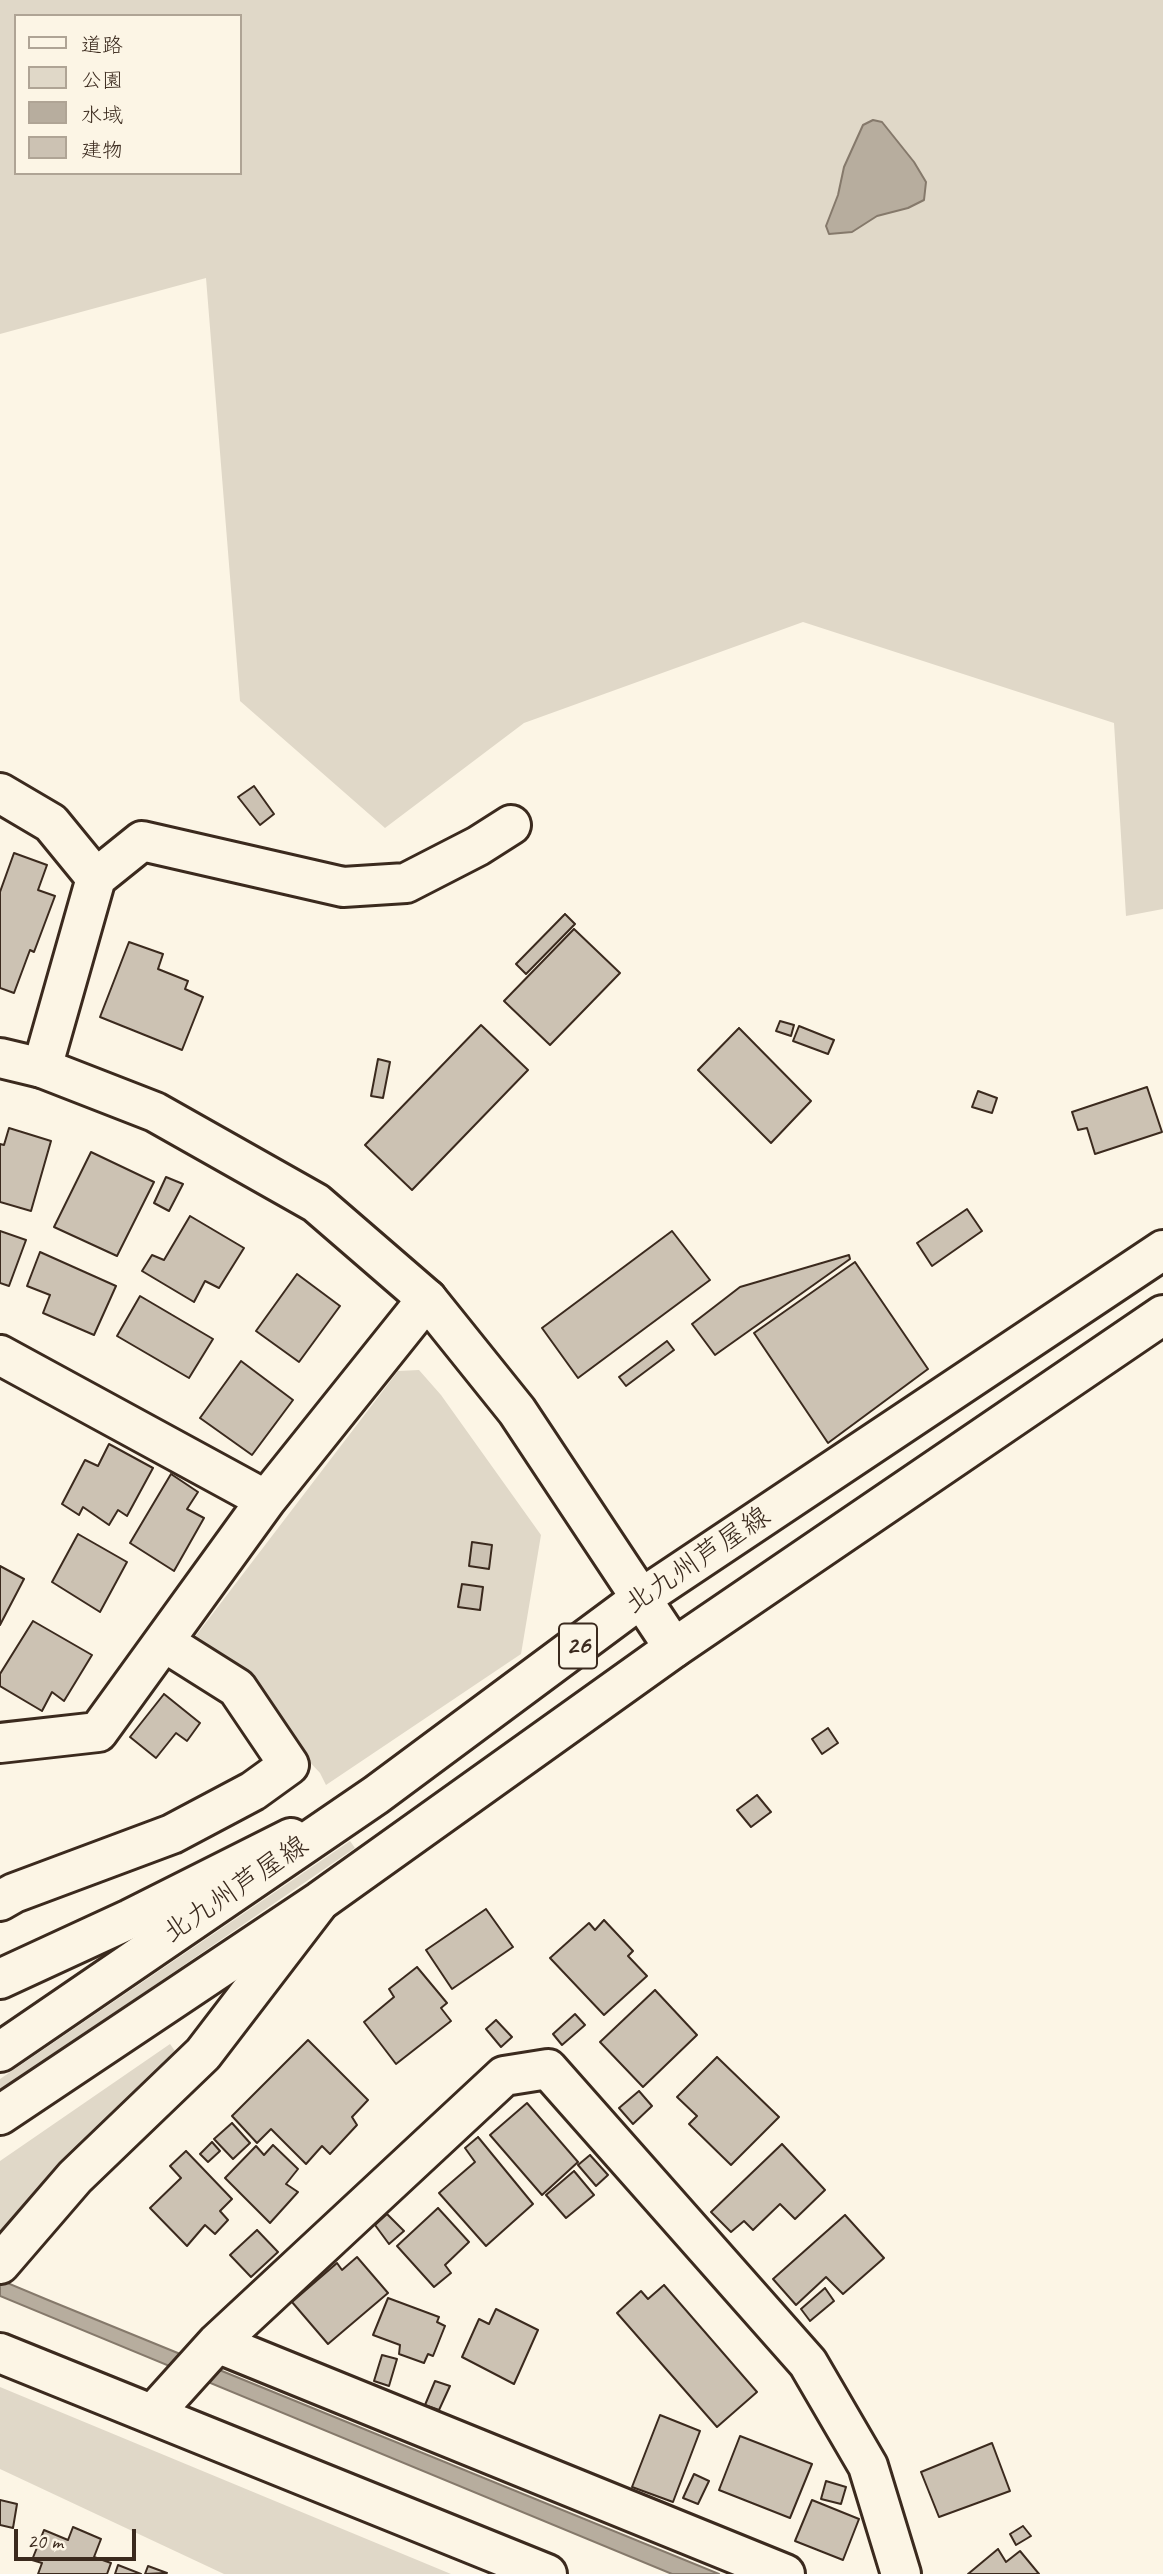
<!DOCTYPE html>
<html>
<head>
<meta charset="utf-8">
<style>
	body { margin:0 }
	#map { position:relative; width:1163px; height:2574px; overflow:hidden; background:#fcf5e5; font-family:Caveat,"Klee One",sans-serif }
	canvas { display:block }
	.legend { position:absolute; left:14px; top:14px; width:228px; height:161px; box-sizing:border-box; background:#fcf5e5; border:2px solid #afa495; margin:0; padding:9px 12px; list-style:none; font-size:21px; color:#3b2a1e }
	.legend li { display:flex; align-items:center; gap:14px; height:35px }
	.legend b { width:35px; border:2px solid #afa495 }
	.scale { position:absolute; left:14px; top:2529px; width:122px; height:32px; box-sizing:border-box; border:4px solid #3b2a1e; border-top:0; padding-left:9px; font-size:21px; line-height:24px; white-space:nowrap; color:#3b2a1e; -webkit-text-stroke:5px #fcf5e5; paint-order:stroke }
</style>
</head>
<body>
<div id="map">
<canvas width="1163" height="2574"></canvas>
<ul class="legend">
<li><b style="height:9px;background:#fcf5e5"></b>道路</li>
<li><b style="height:19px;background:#e0d8c8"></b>公園</li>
<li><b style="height:19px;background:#b7ad9e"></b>水域</li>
<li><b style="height:19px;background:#ccc2b3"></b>建物</li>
</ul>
<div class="scale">20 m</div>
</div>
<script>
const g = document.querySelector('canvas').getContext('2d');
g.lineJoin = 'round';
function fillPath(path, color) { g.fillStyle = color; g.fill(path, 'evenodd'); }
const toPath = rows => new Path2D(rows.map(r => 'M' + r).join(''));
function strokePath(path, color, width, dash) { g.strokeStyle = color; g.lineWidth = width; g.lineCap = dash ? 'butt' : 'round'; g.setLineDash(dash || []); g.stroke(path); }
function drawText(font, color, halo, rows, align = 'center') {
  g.font = font + ' Caveat,"Klee One",sans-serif'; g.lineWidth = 7; g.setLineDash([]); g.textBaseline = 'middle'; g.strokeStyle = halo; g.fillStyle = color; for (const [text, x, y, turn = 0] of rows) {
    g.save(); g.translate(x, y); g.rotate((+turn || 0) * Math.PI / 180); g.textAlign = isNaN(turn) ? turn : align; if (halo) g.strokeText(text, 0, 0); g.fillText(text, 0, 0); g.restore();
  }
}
fillPath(toPath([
	[0,0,1163,0,1163,909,1126,916,1114,723,803,622,524,723,385,828,240,701,206,278,0,334],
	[16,16,240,16,240,173,16,173],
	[419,1370,441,1395,541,1535,521,1654,326,1785,320,1773,276,1726,191,1642,398,1371],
	[350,1841,355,1848,0,2091,0,2079],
	[170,2044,175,2051,0,2240,0,2161],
	[0,2387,451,2574,224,2574,0,2469]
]), '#e0d8c8');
const water = toPath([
	[873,120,882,122,914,162,926,182,924,200,908,208,877,216,852,232,829,234,826,226,838,195,844,167,863,125,873,120],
	[0,2280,48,2300,719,2574,672,2574,0,2296,0,2280]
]);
fillPath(water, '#b7ad9e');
strokePath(water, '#85796b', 2);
const building = toPath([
	[254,786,274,814,260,825,238,797,254,786],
	[14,853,47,865,38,890,55,896,34,952,30,950,14,993,0,988,0,892,14,853],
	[565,914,575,924,526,974,516,964,565,914],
	[574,929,620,973,550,1045,504,1001,574,929],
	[129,942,163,954,158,969,188,981,185,989,203,997,182,1050,100,1017,129,942],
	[780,1021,794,1025,791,1036,776,1031,780,1021],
	[481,1025,528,1070,412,1190,365,1145,481,1025],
	[799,1026,834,1040,828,1054,793,1041,799,1026],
	[739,1028,811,1101,771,1143,698,1070,739,1028],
	[378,1059,390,1062,383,1098,371,1096,378,1059],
	[1147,1087,1162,1132,1095,1154,1087,1128,1078,1130,1072,1112,1147,1087],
	[978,1091,997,1098,992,1113,972,1107,978,1091],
	[9,1128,51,1141,31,1211,0,1202,0,1144,4,1145,9,1128],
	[91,1152,154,1182,117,1256,54,1227,91,1152],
	[166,1177,183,1184,169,1211,154,1203,166,1177],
	[967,1209,982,1231,932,1266,917,1243,967,1209],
	[190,1216,244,1248,219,1288,205,1281,194,1302,142,1271,152,1255,164,1260,190,1216],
	[0,1231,26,1240,9,1286,0,1283,0,1231],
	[672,1231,710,1280,578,1378,542,1328,672,1231],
	[40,1252,116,1286,94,1335,43,1313,50,1295,27,1286,40,1252],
	[849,1255,850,1259,715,1355,692,1324,740,1287,849,1255],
	[855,1262,928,1369,828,1443,754,1333,855,1262],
	[297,1274,340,1306,299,1362,256,1331,297,1274],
	[140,1296,213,1339,189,1378,117,1336,140,1296],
	[667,1341,674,1350,626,1386,619,1377,667,1341],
	[241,1361,293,1400,252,1455,200,1418,241,1361],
	[109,1444,153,1468,127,1516,118,1510,109,1525,83,1507,79,1515,62,1504,85,1460,98,1466,109,1444],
	[171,1474,198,1492,187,1509,204,1518,174,1571,130,1543,171,1474],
	[78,1534,127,1562,100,1612,52,1582,78,1534],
	[472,1542,492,1545,489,1569,469,1566,472,1542],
	[0,1566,24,1579,0,1625,0,1566],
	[462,1584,483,1587,480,1610,458,1607,462,1584],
	[33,1621,92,1655,64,1701,52,1692,42,1711,0,1686,0,1674,33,1621],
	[164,1694,200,1723,187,1741,176,1733,156,1758,130,1737,164,1694],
	[828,1728,838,1743,822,1754,812,1739,828,1728],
	[757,1795,771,1812,751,1827,737,1810,757,1795],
	[486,1909,513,1947,452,1989,426,1950,486,1909],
	[604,1920,633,1951,628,1956,647,1976,604,2015,550,1958,589,1923,595,1930,604,1920],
	[417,1967,447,2003,441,2008,451,2021,396,2064,364,2022,394,1997,389,1989,417,1967],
	[655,1990,697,2035,643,2087,600,2042,655,1990],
	[575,2014,585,2025,562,2045,553,2034,575,2014],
	[496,2020,512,2037,501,2047,486,2029,496,2020],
	[308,2040,368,2100,352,2117,357,2125,330,2154,322,2146,306,2164,271,2129,257,2143,232,2116,308,2040],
	[717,2057,779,2117,731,2165,689,2124,697,2116,677,2097,717,2057],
	[639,2091,652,2106,633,2124,619,2108,639,2091],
	[527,2103,578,2162,542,2195,490,2135,527,2103],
	[232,2123,250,2143,233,2159,214,2139,232,2123],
	[478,2137,533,2204,486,2246,439,2193,475,2162,465,2148,478,2137],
	[212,2142,220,2151,208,2162,200,2154,212,2142],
	[782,2144,825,2190,795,2219,780,2204,753,2230,744,2221,731,2232,711,2212,782,2144],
	[273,2145,298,2169,286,2184,298,2192,270,2223,225,2178,256,2146,264,2155,273,2145],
	[186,2151,232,2199,220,2211,228,2220,215,2234,205,2225,187,2246,150,2208,181,2178,170,2166,186,2151],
	[590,2155,608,2175,596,2186,578,2165,590,2155],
	[574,2171,594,2195,566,2218,546,2195,574,2171],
	[438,2208,469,2242,445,2265,451,2273,434,2287,397,2246,438,2208],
	[387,2214,404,2231,389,2244,375,2225,387,2214],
	[845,2215,884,2258,843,2294,826,2277,796,2305,773,2279,845,2215],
	[257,2230,278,2252,251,2277,230,2255,257,2230],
	[357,2257,388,2293,328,2344,292,2302,337,2263,342,2270,357,2257],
	[664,2285,757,2392,717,2427,617,2313,641,2291,648,2299,664,2285],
	[825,2288,834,2301,810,2321,801,2309,825,2288],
	[388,2298,439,2317,437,2322,445,2326,433,2356,428,2354,424,2363,399,2354,400,2345,373,2335,388,2298],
	[496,2309,538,2330,514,2384,462,2357,479,2319,489,2324,496,2309],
	[382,2355,397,2359,389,2386,374,2381,382,2355],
	[435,2381,450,2386,439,2410,425,2405,435,2381],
	[660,2415,700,2431,673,2502,632,2487,660,2415],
	[740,2436,812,2464,790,2518,719,2490,740,2436],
	[992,2443,1010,2491,939,2517,921,2472,992,2443],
	[694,2474,709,2481,698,2504,683,2498,694,2474],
	[826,2481,846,2487,841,2504,821,2499,826,2481],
	[0,2500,17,2504,13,2528,0,2525,0,2500],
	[812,2500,859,2519,843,2560,795,2541,812,2500],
	[1023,2526,1031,2536,1016,2545,1010,2534,1023,2526],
	[73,2527,101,2539,94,2557,111,2563,107,2574,38,2574,42,2563,32,2560,44,2530,68,2540,73,2527],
	[998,2549,1006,2562,1020,2551,1039,2574,968,2574,998,2549],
	[118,2565,141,2574,115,2574,118,2565],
	[148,2566,167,2573,145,2574,148,2566]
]);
fillPath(building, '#ccc2b3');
strokePath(building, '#3b2a1e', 2);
const minor = toPath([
	[0,793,51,823,96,878,42,1068],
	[96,878,142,841,343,887,406,883,478,846,511,825],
	[0,1355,266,1500],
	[0,1743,98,1732,266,1500,427,1299],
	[0,1901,14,1893,172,1834,253,1791,289,1765,237,1688,164,1642],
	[0,1979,130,1919,291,1838],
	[0,2264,75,2177,203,2054,317,1905],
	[217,2343,785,2574],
	[0,2353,547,2574],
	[153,2414,217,2343,504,2076,548,2069,808,2363,868,2466,901,2574]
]);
const tertiary = toPath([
	[0,1058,42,1068,155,1112,316,1203,427,1299,517,1411,674,1648]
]);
const primary = toPath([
	[0,2052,376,1795,640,1599,1163,1250],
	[0,2115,320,1901,674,1648,1163,1315]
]);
strokePath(minor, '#3b2a1e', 44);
strokePath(tertiary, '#3b2a1e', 44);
strokePath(primary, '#3b2a1e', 44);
strokePath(minor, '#fcf5e5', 38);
strokePath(tertiary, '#fcf5e5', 38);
strokePath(primary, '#fcf5e5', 38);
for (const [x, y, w] of [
	[578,1646,38]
]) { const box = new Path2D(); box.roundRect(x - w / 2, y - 22.5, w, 45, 5); g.fillStyle = '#fcf5e5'; g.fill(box); strokePath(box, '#3b2a1e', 2); }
drawText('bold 26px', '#3b2a1e', null, [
	["26",578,1646]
]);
drawText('28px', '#3b2a1e', '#fcf5e5', [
	["北九州芦屋線",698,1561,-34],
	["北九州芦屋線",236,1890,-34]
]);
</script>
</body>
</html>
